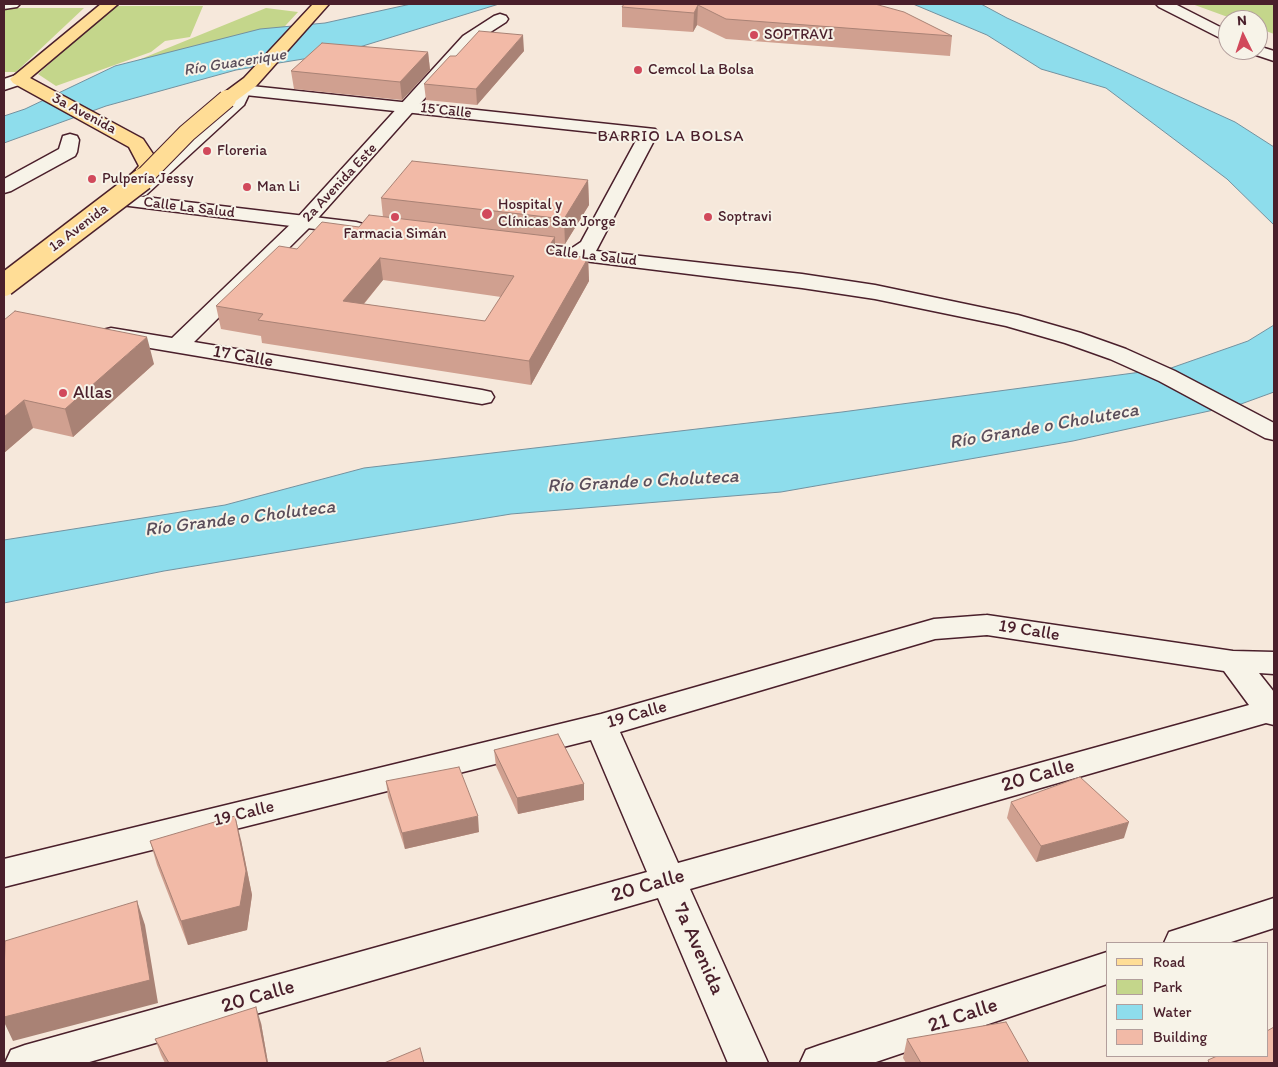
<!DOCTYPE html>
<html>
<head>
<meta charset="utf-8">
<style>
	body { margin:0 }
	#map { position:relative; width:1278px; height:1067px; overflow:hidden; background:#f6e8db; font-family:Itim,sans-serif }
	canvas { display:block }
	.frame { position:absolute; inset:0; border:5px solid #4a1f2b; pointer-events:none }
	.legend { position:absolute; left:1106px; top:942px; width:162px; height:115px; box-sizing:border-box; background:#f7f3e8; border:1px solid #b29e9c; margin:0; padding:6px 9px; list-style:none; font-size:15px; color:#4a1f2b }
	.legend li { display:flex; align-items:center; gap:10px; height:25px }
	.legend b { width:25px; border:1px solid #b29e9c }
	.north { position:absolute; left:1218px; top:10px; width:50px; height:50px; box-sizing:border-box; background:#f7f3e8; border:1px solid #b29e9c; border-radius:50%; rotate:356deg; font-size:14px; font-weight:700; line-height:20px; text-align:center; color:#4a1f2b }
	.north::after { content:''; display:block; margin:auto; width:18px; height:22px; background:#d1495b; clip-path:polygon(50% 0,100% 100%,50% 72%,0 100%) }
</style>
</head>
<body>
<div id="map">
<canvas width="1278" height="1067"></canvas>
<div class="frame"></div>
<ul class="legend">
<li><b style="height:6px;background:#ffdd96"></b>Road</li>
<li><b style="height:14px;background:#c4d68b"></b>Park</li>
<li><b style="height:14px;background:#8eddec"></b>Water</li>
<li><b style="height:14px;background:#f2baa7"></b>Building</li>
</ul>
<div class="north">N</div>
</div>
<script>
const g = document.querySelector('canvas').getContext('2d');
g.lineJoin = 'round';
function fillPath(path, color) { g.fillStyle = color; g.fill(path, 'evenodd'); }
const toPath = rows => new Path2D(rows.map(r => 'M' + r).join(''));
function strokePath(path, color, width, dash) { g.strokeStyle = color; g.lineWidth = width; g.lineCap = dash ? 'butt' : 'round'; g.setLineDash(dash || []); g.stroke(path); }
function drawText(font, color, halo, rows, align = 'center') {
  g.font = font + ' Itim,sans-serif'; g.lineWidth = 4; g.setLineDash([]); g.textBaseline = 'middle'; g.strokeStyle = halo; g.fillStyle = color; for (const [text, x, y, turn = 0] of rows) {
    g.save(); g.translate(x, y); g.rotate((+turn || 0) * Math.PI / 180); g.textAlign = isNaN(turn) ? turn : align; if (halo) g.strokeText(text, 0, 0); g.fillText(text, 0, 0); g.restore();
  }
}
fillPath(toPath([
	[1192,4,1274,4,1274,34,1258,28,1258,20,1236,20],
	[114,6,203,6,190,37,165,41,151,52,56,86,38,74],
	[4,8,84,8,16,72,4,72],
	[266,8,298,12,274,38,106,84,77,85]
]), '#c4d68b');
const water = toPath([
	[411,4,499,4,340,53,236,70,106,106,4,143,4,116,25,109,115,66,260,29,325,23,411,4],
	[913,4,981,4,1007,18,1235,122,1274,147,1274,225,1227,179,1106,88,1041,69,987,35,913,4],
	[1274,325,1274,392,1241,404,1073,441,781,492,511,514,164,571,4,603,4,540,225,505,364,468,842,412,1171,368,1248,341,1274,325]
]);
fillPath(water, '#8eddec');
strokePath(water, '#73919f', 1);
const minor = toPath([
	[4,4,20,4,17,7,4,9,4,4],
	[500,14,506,16,508,19,506,22,475,42,311,226,194,342,482,390,491,392,494,397,491,402,482,404,103,340,100,335,103,330,111,328,172,338,297,218,463,36,494,16,500,14],
	[19,74,25,75,28,79,25,83,4,90,4,79,19,74],
	[242,85,248,86,251,90,244,105,146,195,139,197,132,195,129,191,132,187,230,99,236,86,242,85],
	[70,134,77,136,79,140,77,152,75,156,11,191,4,193,4,179,59,149,63,136,70,134],
	[987,615,1233,651,1274,652,1274,674,1259,673,1274,692,1274,725,1266,723,690,889,768,1063,728,1063,658,898,86,1063,5,1063,11,1050,25,1045,647,872,591,740,4,887,4,859,601,714,934,619,987,615],
	[987,635,1224,671,1249,705,678,863,620,732,935,639,987,635],
	[1274,898,1274,928,1228,943,1164,943,1169,932,1274,898],
	[1107,952,1107,984,873,1063,800,1063,806,1050,820,1045,1107,952]
]);
const secondary = toPath([
	[1156,4,1175,4,1228,31,1228,42,1159,7,1156,4],
	[1258,46,1274,51,1274,61,1250,53,1248,50,1258,50,1258,46],
	[242,85,655,129,658,133,596,251,802,274,875,285,1018,315,1081,333,1126,349,1175,371,1274,423,1274,440,1265,438,1159,381,1110,359,1065,343,1006,326,875,299,802,288,511,252,508,248,511,244,518,242,572,248,581,242,638,137,236,94,233,90,236,86,242,85],
	[128,195,356,222,363,224,366,228,363,232,356,234,121,205,118,201,121,197,128,195]
]);
const primary = toPath([
	[101,4,118,4,30,78,143,139,153,154,159,166,153,176,135,193,128,195,121,193,118,189,139,166,129,147,13,83,10,79,101,4],
	[313,4,329,4,256,86,233,103,227,104,221,103,218,99,221,95,244,78,313,4]
]);
strokePath(minor, '#4a1f2b', 3);
strokePath(secondary, '#4a1f2b', 3);
strokePath(primary, '#4a1f2b', 3);
fillPath(minor, '#f7f3e8');
fillPath(secondary, '#f7f3e8');
fillPath(primary, '#ffdd96');
const primaryBridgeFar1 = toPath([
	[141,180,187,133,227,99]
]);
const primaryBridge = toPath([
	[4,285,143,179]
]);
strokePath(primaryBridgeFar1, '#4a1f2b', 20, []);
strokePath(primaryBridge, '#4a1f2b', 25, []);
strokePath(primaryBridgeFar1, '#ffdd96', 18);
strokePath(primaryBridge, '#ffdd96', 22);
fillPath(toPath([
	[624,4,875,4,952,36,950,56,726,39,697,25,693,32,622,27,622,7],
	[524,51,477,105,426,100,424,84,456,56],
	[428,52,430,70,402,100,294,89,291,71],
	[588,180,589,205,565,244,555,243,555,253,588,258,589,281,531,385,262,343,261,336,221,329,216,306,297,249,359,227,383,217,381,198],
	[383,280,501,297,485,321,364,304],
	[4,320,154,364,73,437,33,428,4,453],
	[494,750,584,784,584,800,518,814,496,766],
	[386,781,479,832,405,849,388,797],
	[1011,802,1124,838,1036,862,1007,818],
	[241,840,252,895,247,930,188,945,157,865,150,841],
	[261,1023,268,1063,165,1063,161,1055,155,1039],
	[907,1039,1029,1063,906,1063,903,1058]
]), '#d0a090');
fillPath(toPath([
	[698,5,697,25,693,32,694,13],
	[523,35,524,51,477,105,476,89],
	[428,52,430,70,402,100,400,82],
	[588,180,589,205,565,244,564,219],
	[555,237,555,260,545,252],
	[380,258,383,280,347,324,343,301],
	[588,258,589,281,531,385,529,361],
	[147,337,154,364,73,437,65,409],
	[24,400,33,428,4,453,4,417],
	[584,784,584,800,518,814,517,798],
	[235,816,241,840,252,895,247,930,188,945,181,921],
	[478,816,479,832,405,849,402,833],
	[1129,822,1124,838,1036,862,1041,846],
	[137,901,145,925,158,1003,13,1041,4,1022,4,1017],
	[256,1007,261,1023,268,1063,267,1063]
]), '#a98275');
const building = toPath([
	[624,4,875,4,904,12,952,36,726,19,698,5,694,13,622,7,624,4],
	[479,31,523,35,476,89,424,84,450,56,456,56,479,31],
	[322,43,428,52,400,82,291,71,322,43],
	[412,161,588,180,564,219,381,198,412,161],
	[369,215,555,237,545,252,588,258,529,361,258,320,263,314,216,306,279,246,297,249,322,222,359,227,369,215],
	[380,258,514,276,485,321,343,301,380,258],
	[15,311,147,337,65,409,24,400,4,417,4,320,15,311],
	[558,734,584,784,517,798,494,750,558,734],
	[459,767,478,816,402,833,386,781,459,767],
	[1080,777,1129,822,1041,846,1011,802,1080,777],
	[235,816,246,871,240,906,181,921,150,841,235,816],
	[137,901,150,980,4,1017,4,978,5,941,137,901],
	[256,1007,267,1063,169,1063,155,1039,256,1007],
	[1006,1022,1029,1063,921,1063,907,1039,1006,1022],
	[1274,1027,1274,1063,1209,1063,1208,1060,1217,1056,1267,1056,1267,1031,1274,1027],
	[420,1048,424,1063,384,1063,420,1048]
]);
fillPath(building, '#f2baa7');
strokePath(building, '#a98275', 1);
for (const [x, y, r, color] of [
	[754,35,5,"#d1495b"],
	[638,70,5,"#d1495b"],
	[207,151,5,"#d1495b"],
	[92,179,5,"#d1495b"],
	[247,187,5,"#d1495b"],
	[487,214,6,"#d1495b"],
	[395,217,5,"#d1495b"],
	[708,217,5,"#d1495b"],
	[63,393,5,"#d1495b"]
]) { const dot = new Path2D(); dot.arc(x, y, r, 0, 2 * Math.PI); g.fillStyle = color; g.fill(dot); strokePath(dot, '#f7f3e8', 2); }
drawText('15px', '#4a1f2b', '#f7f3e8', [
	["SOPTRAVI",764,35],
	["Cemcol La Bolsa",648,70],
	["Floreria",217,151],
	["Pulpería Jessy",102,179],
	["Man Li",257,187],
	["Hospital y",498,205],
	["Clínicas San Jorge",498,222],
	["Soptravi",718,217],
	["Farmacia Simán",395,234,"center"]
], 'left');
drawText('15px', '#4a1f2b', '#f7f3e8', [
	["15 Calle",446,111,6],
	["3a Avenida",84,114,28],
	["2a Avenida Este",340,183,-47],
	["Calle La Salud",189,208,7],
	["1a Avenida",79,228,-37],
	["Calle La Salud",591,256,7]
]);
drawText('italic 16px', '#5b4e5b', '#f7f3e8', [
	["Río Guacerique",235,63,-9]
]);
g.letterSpacing = '1px';
drawText('16px', '#4a1f2b', '#f7f3e8', [
	["BARRIO LA BOLSA",671,137]
]);
g.letterSpacing = '0px';
drawText('18px', '#4a1f2b', '#f7f3e8', [
	["17 Calle",243,357,10],
	["19 Calle",1029,631,9],
	["19 Calle",637,715,-16],
	["19 Calle",244,814,-14]
]);
drawText('18px', '#4a1f2b', '#f7f3e8', [
	["Allas",73,393]
], 'left');
drawText('italic 19px', '#5b4e5b', '#f7f3e8', [
	["Río Grande o Choluteca",1044,427,-10],
	["Río Grande o Choluteca",643,482,-3],
	["Río Grande o Choluteca",240,519,-7]
]);
drawText('21px', '#4a1f2b', '#f7f3e8', [
	["20 Calle",1038,776,-16],
	["20 Calle",648,886,-16],
	["7a Avenida",698,949,66],
	["20 Calle",258,997,-16],
	["21 Calle",963,1016,-18]
]);
</script>
</body>
</html>
